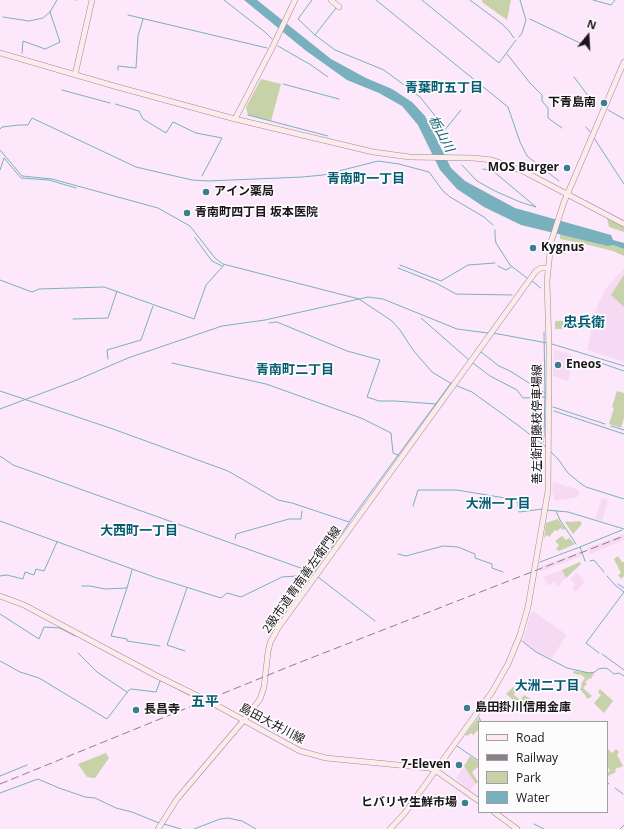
<!DOCTYPE html>
<html>
<head>
<meta charset="utf-8">
<style>
	body { margin:0 }
	#map { position:relative; width:624px; height:829px; overflow:hidden; background:#fde7fb; font-family:"Open Sans",sans-serif }
	canvas { display:block }
	.legend { position:absolute; left:478px; top:721px; width:130px; height:92px; box-sizing:border-box; background:#fcfcfc; border:1px solid #a29fa2; margin:0; padding:5px 7px; list-style:none; font-size:12px; color:#1c141b }
	.legend li { display:flex; align-items:center; gap:8px; height:20px }
	.legend b { width:20px; border:1px solid #a29fa2 }
	.north { position:absolute; left:568px; top:16px; width:40px; height:40px; -webkit-text-stroke:3px #fcfcfc; paint-order:stroke; rotate:18deg; font-size:11px; font-weight:700; line-height:16px; text-align:center; color:#1c141b }
	.north::after { content:''; display:block; margin:auto; width:14px; height:18px; background:#1c141b; clip-path:polygon(50% 0,100% 100%,50% 72%,0 100%) }
</style>
</head>
<body>
<div id="map">
<canvas width="624" height="829"></canvas>
<ul class="legend">
<li><b style="height:5px;background:#fcebea"></b>Road</li>
<li><b style="height:5px;background:#8d7e8c"></b>Railway</li>
<li><b style="height:11px;background:#c8d2a8"></b>Park</li>
<li><b style="height:11px;background:#79b0be"></b>Water</li>
</ul>
<div class="north">N</div>
</div>
<script>
const g = document.querySelector('canvas').getContext('2d');
g.lineJoin = 'round';
function fillPath(path, color) { g.fillStyle = color; g.fill(path, 'evenodd'); }
const toPath = rows => new Path2D(rows.map(r => 'M' + r).join(''));
function strokePath(path, color, width, dash) { g.strokeStyle = color; g.lineWidth = width; g.lineCap = dash ? 'butt' : 'round'; g.setLineDash(dash || []); g.stroke(path); }
function drawText(font, color, halo, rows, align = 'center') {
  g.font = font + ' "Open Sans","Noto Sans JP",sans-serif'; g.lineWidth = 3.5; g.setLineDash([]); g.textBaseline = 'middle'; g.strokeStyle = halo; g.fillStyle = color; for (const [text, x, y, turn = 0] of rows) {
    g.save(); g.translate(x, y); g.rotate((+turn || 0) * Math.PI / 180); g.textAlign = isNaN(turn) ? turn : align; if (halo) g.strokeText(text, 0, 0); g.fillText(text, 0, 0); g.restore();
  }
}
fillPath(toPath([
	[624,269,624,362,587,350,591,334,592,321,599,302,607,287],
	[554,350,571,354,570,373,568,381,553,376],
	[553,482,579,490,578,497,555,501,552,491],
	[602,498,608,500,602,521,595,519],
	[624,534,624,540,590,554,587,548],
	[580,551,581,556,540,572,540,567],
	[562,570,566,578,558,586,554,582,549,586,543,577],
	[577,572,585,582,575,592,572,588,575,584,570,579],
	[533,611,567,635,551,659,537,652,523,641,531,612],
	[464,766,476,784,469,791,456,778]
]), '#f6daf3');
fillPath(toPath([
	[482,0,511,0,507,20,482,2],
	[261,79,281,84,271,121,248,115,246,107],
	[607,218,624,226,624,232,609,227],
	[560,234,613,245,624,249,624,256,613,251,585,244,560,239],
	[624,275,624,307,611,295],
	[587,320,588,328,555,329,555,321],
	[617,391,624,393,624,418,621,428,609,424,614,408,612,407],
	[558,519,565,529,563,530,561,528,557,531,555,530,549,537,547,535,544,538,546,523],
	[568,521,569,522,580,521,582,524,573,534,565,522],
	[562,536,566,540,569,538,575,544,559,551,556,549,559,545,555,541],
	[618,556,622,562,624,562,624,576,621,579,618,575,621,573,614,559],
	[580,562,581,564,566,578,562,570],
	[574,671,594,673,591,679,590,678,585,682,587,684,583,688,592,696,588,699,580,689,582,686,581,684,585,678,580,674,579,675,573,673],
	[513,687,516,691,514,695,520,700,524,695,531,699,524,709,506,694],
	[600,689,613,701,604,713,594,703,601,695,598,692],
	[478,718,480,722,479,722,479,729,473,735,471,733,467,736,465,735],
	[608,749,612,753,616,749,619,752,617,755,623,766,619,768,618,767,615,770,616,772,608,776,608,772,610,771,607,765],
	[106,753,109,758,95,778,87,777,78,764],
	[470,756,479,762,479,766,472,772,478,782,476,784,464,766]
]), '#c8d2a8');
fillPath(toPath([
	[244,0,257,0,331,59,366,78,392,89,412,102,425,116,451,168,465,181,515,208,611,235,613,240,624,243,624,249,613,245,608,246,521,225,484,207,457,189,440,170,418,125,402,106,379,93,347,80,305,50]
]), '#79b0be');
strokePath(toPath([
	[75,0,76,0],
	[224,0,265,32,272,39],
	[312,0,298,19,315,35],
	[376,0,508,107,520,142,527,156,559,181],
	[422,0,499,63,516,40],
	[470,0,501,23,509,31,514,38],
	[593,0,611,5,615,0],
	[336,8,315,35,335,50,384,70,420,97,436,117,454,150],
	[128,15,267,48],
	[3,17,29,21,43,18,50,12,57,0],
	[530,19,584,45],
	[519,37,522,33,526,20,520,0],
	[278,46,311,65,328,77],
	[22,53,23,41,45,49,60,42,50,12],
	[507,54,530,83,542,95,542,101,548,108,548,118,562,128],
	[118,70,118,66,136,68,138,36,143,19],
	[574,77,592,101],
	[283,84,339,99],
	[62,90,110,103],
	[115,104,139,111,143,119,166,133,173,122,196,133,222,138,202,176],
	[608,110,624,119],
	[248,115,328,136],
	[586,127,590,132],
	[0,129,2,127,19,125,28,125,32,118,136,167,192,180,208,181,302,177,323,175,378,161,399,164,429,172,443,191,450,197,484,217,493,225],
	[444,131,461,110],
	[594,138,624,184],
	[0,150,22,176,52,179,158,208,190,226,215,258,223,264,359,299,392,321,400,330,413,350,432,372,452,384],
	[462,165,477,181,495,191,520,202,536,207,493,171,483,169],
	[0,170,4,158,21,178,49,180,76,188],
	[495,230,495,237,496,243,510,265,527,278],
	[195,238,212,261,222,266],
	[400,265,441,281,468,265,495,263],
	[498,266,506,270,511,267],
	[398,268,436,283,456,294,512,295],
	[0,280,32,292,39,289,104,287,194,319,206,285,224,265],
	[532,281,541,288],
	[421,318,469,360],
	[73,319,108,318,117,291],
	[269,323,277,322,347,351,380,360,367,397,379,401,395,401,436,404],
	[544,332,545,393],
	[493,333,547,343],
	[552,344,624,366],
	[481,352,499,366,510,371,545,393,544,436,543,442],
	[108,359,107,350,141,340,153,306],
	[592,360,624,371],
	[172,363,266,384,361,418,391,433,393,453,398,455],
	[473,363,490,376,517,390,523,398,545,397],
	[455,385,472,392,519,426,546,447],
	[0,391,113,429,228,471,278,500,292,503,349,522,451,383],
	[553,407,605,424],
	[0,409,77,380,128,358,222,326,265,320,368,297,383,299,457,329,488,333],
	[554,411,624,434],
	[611,426,624,430],
	[550,451,558,459,568,473,580,483,586,487,624,499],
	[0,456,13,465,309,571,314,573],
	[413,506,418,490,457,490,517,500,519,512,543,509],
	[546,510,568,512,624,529],
	[556,511,560,520,576,544],
	[0,521,157,578,221,598,227,593,241,597,282,577,312,575,349,523],
	[235,539,236,534,289,519,301,519,302,511],
	[580,547,622,530],
	[398,554,406,556,443,546,458,547,475,554,475,558,492,564,492,568,503,572],
	[590,561,594,560,604,572],
	[540,562,580,547,585,561],
	[0,576,7,575,23,579,25,572,34,575,36,569,44,571,57,542],
	[318,577,375,621],
	[618,584,624,588],
	[82,586,90,586,105,589,127,588,132,570],
	[127,588,111,636,127,639,127,641,160,646],
	[0,614,39,639,44,627,60,628,75,636],
	[522,641,536,652,567,668,589,673,595,672,598,669,604,668,608,669,614,674,619,673,624,676],
	[185,651,167,645,187,588],
	[78,653,97,672,127,692],
	[599,653,586,643,624,592,615,585,607,576],
	[602,654,624,670],
	[0,661,20,672,39,678,107,719,129,690,131,689,156,692,160,681,162,681,189,695],
	[479,717,481,722],
	[457,746,479,761],
	[0,776,27,765],
	[607,782,609,784],
	[615,788,623,794],
	[0,793,38,779,59,788,85,797,95,798,116,808,132,812,159,823],
	[164,824,181,829],
	[534,824,544,829],
	[194,829,220,819,228,818,242,821,256,829],
	[620,829,624,825]
]), '#79b0be', 1);
const secondary = toPath([
	[331,0,339,7],
	[0,53,114,86,235,119,373,152,410,157,473,158,492,160,523,171,624,224],
	[75,75,92,0],
	[235,119,272,48,295,0],
	[0,596,24,605,155,675,216,705,300,751,326,758,429,768,435,770,479,801],
	[494,812,517,829],
	[158,829,177,799,244,720,260,699,264,687,268,652,270,643,278,628,536,271,541,268,548,268],
	[390,829,404,814,492,692,508,664,520,635,528,607,548,491,549,346,547,281,551,242,564,202,624,62]
]);
strokePath(secondary, '#9e8a9c', 6);
strokePath(secondary, '#fcebea', 5);
strokePath(toPath([
	[0,784,293,665,624,536]
]), '#8d7e8c', 1, [8, 4]);
for (const [x, y, r, color] of [
	[604,103,4,"#3e7c92"],
	[567,168,4,"#3e7c92"],
	[206,192,4,"#3e7c92"],
	[187,213,4,"#3e7c92"],
	[533,248,4,"#3e7c92"],
	[558,365,4,"#3e7c92"],
	[467,708,4,"#3e7c92"],
	[136,710,4,"#3e7c92"],
	[459,765,4,"#3e7c92"],
	[465,803,4,"#3e7c92"]
]) { const dot = new Path2D(); dot.arc(x, y, r, 0, 2 * Math.PI); g.fillStyle = color; g.fill(dot); strokePath(dot, '#fcfcfc', 1.5); }
drawText('bold 12px', '#1c141b', '#fcfcfc', [
	["下青島南",596,103,"right"],
	["MOS Burger",559,168,"right"],
	["アイン薬局",214,192],
	["青南町四丁目 坂本医院",195,213],
	["Kygnus",541,248],
	["Eneos",566,365],
	["島田掛川信用金庫",475,708],
	["長昌寺",144,710],
	["7-Eleven",451,765,"right"],
	["ヒバリヤ生鮮市場",457,803,"right"]
], 'left');
drawText('12px', '#1c141b', '#fcfcfc', [
	["善左衛門藤枝停車場線",538,424,-90],
	["2級市道青南善左衛門線",302,580,-55],
	["島田大井川線",272,724,28]
]);
drawText('bold 13px', '#055b72', '#fcfcfc', [
	["青葉町五丁目",444,88],
	["青南町一丁目",366,179],
	["青南町二丁目",295,370],
	["大洲一丁目",498,504],
	["大西町一丁目",139,531],
	["大洲二丁目",547,686]
]);
drawText('italic 13px', '#115c6c', '#fcfcfc', [
	["栃山川",441,134,62]
]);
drawText('bold 14px', '#055b72', '#fcfcfc', [
	["忠兵衛",584,323],
	["五平",205,702]
]);
</script>
</body>
</html>
